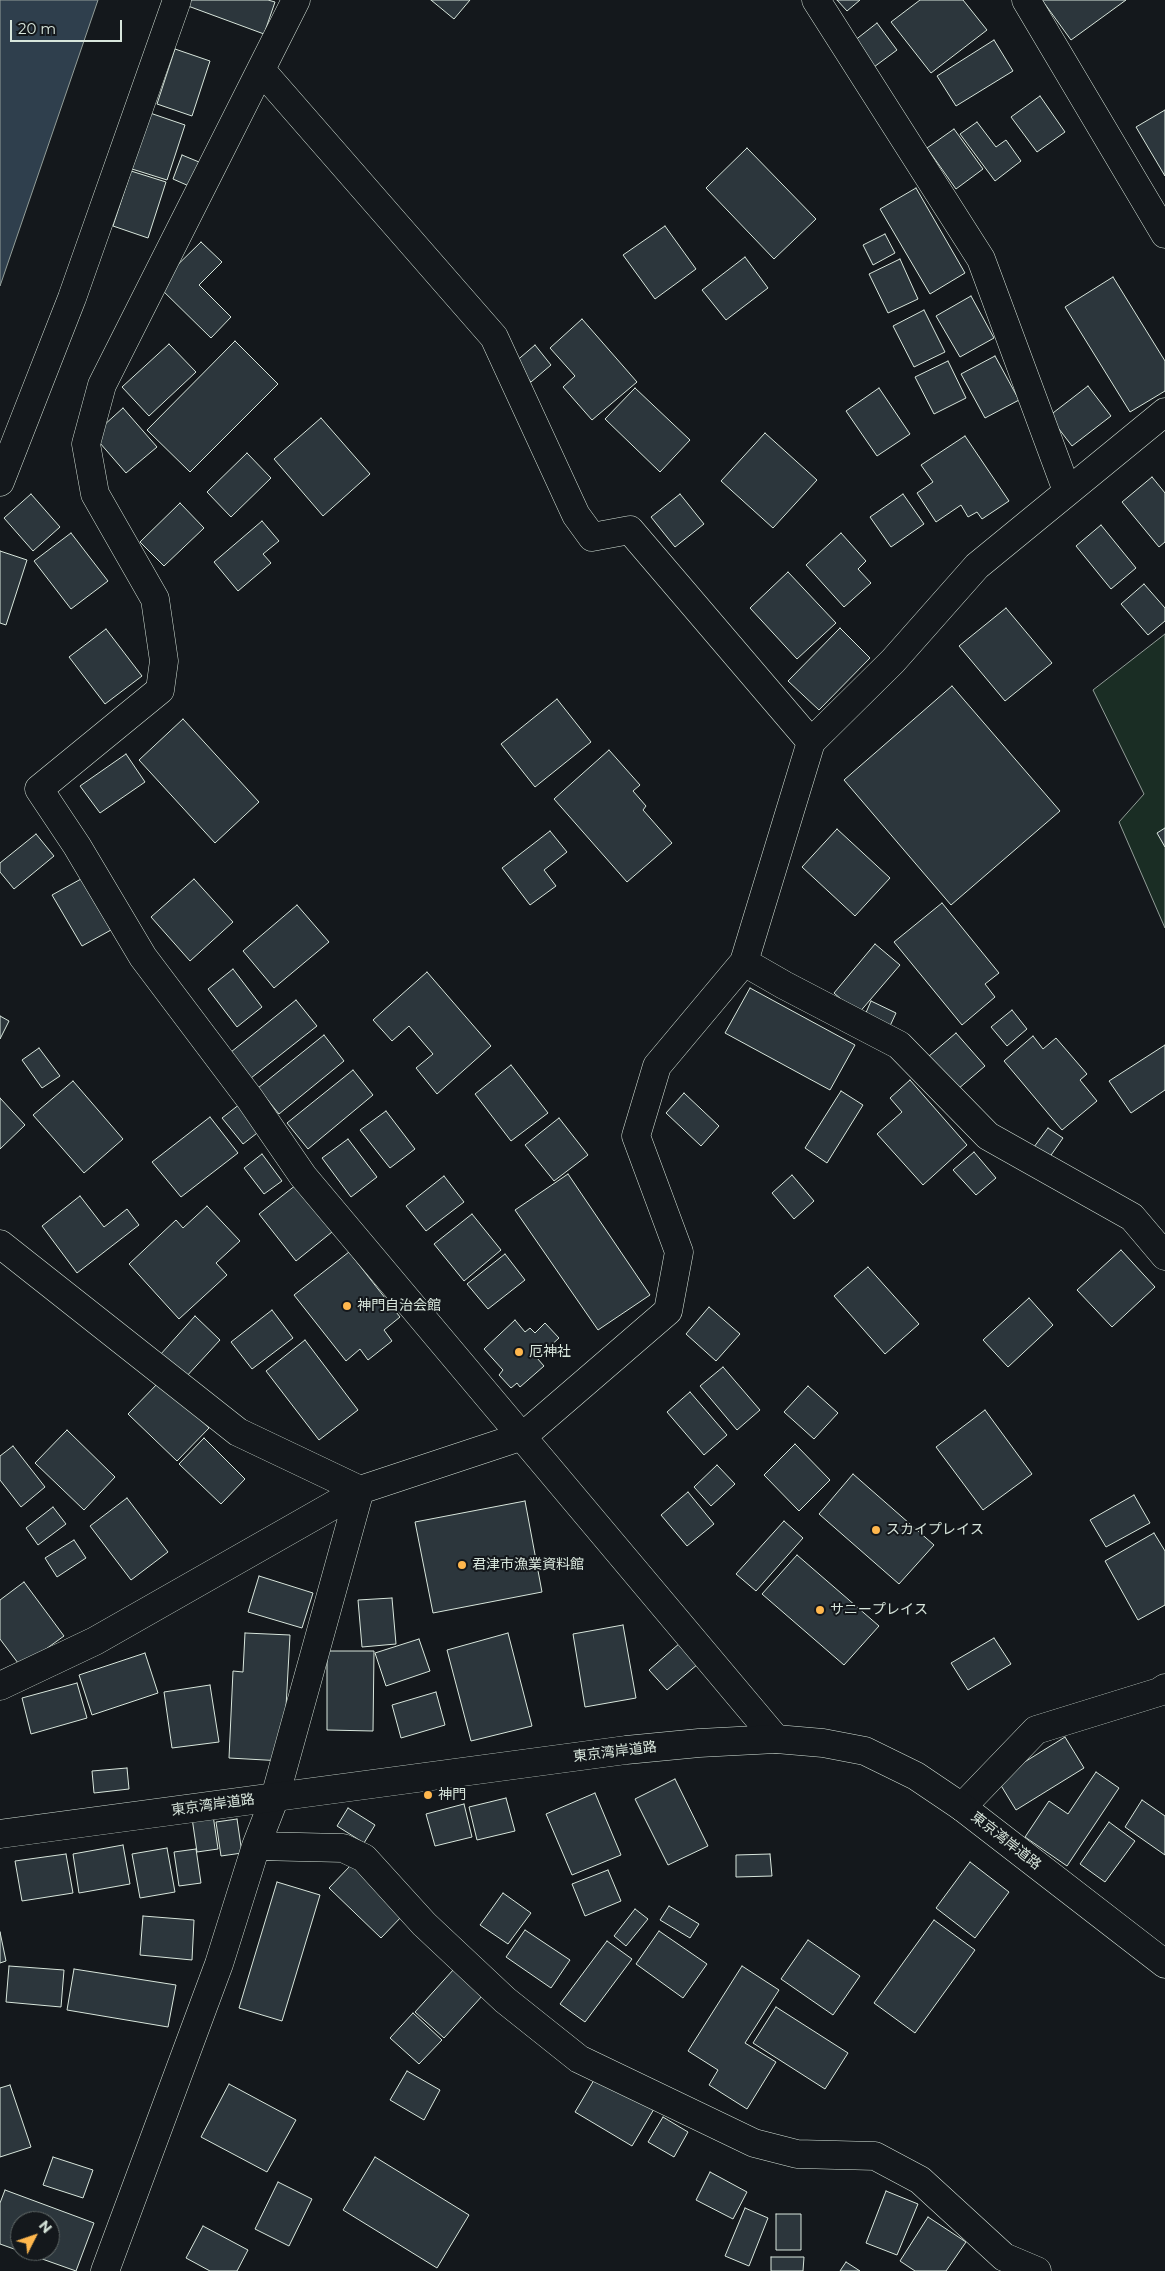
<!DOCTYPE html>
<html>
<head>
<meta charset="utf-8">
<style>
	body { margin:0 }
	#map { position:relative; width:1165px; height:2271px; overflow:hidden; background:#14181c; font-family:Montserrat,sans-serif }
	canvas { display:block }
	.north { position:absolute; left:10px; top:2211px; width:50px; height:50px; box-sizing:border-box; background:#14181c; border:1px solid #626a69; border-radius:50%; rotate:49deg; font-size:14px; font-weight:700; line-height:20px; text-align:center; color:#d8e6dc }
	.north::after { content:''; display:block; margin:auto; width:18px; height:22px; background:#ffb74d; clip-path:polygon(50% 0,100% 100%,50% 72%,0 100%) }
	.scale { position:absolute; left:10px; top:20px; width:112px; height:22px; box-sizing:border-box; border:2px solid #d8e6dc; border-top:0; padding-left:6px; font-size:15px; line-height:18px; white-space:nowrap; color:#d8e6dc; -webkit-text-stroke:4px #14181c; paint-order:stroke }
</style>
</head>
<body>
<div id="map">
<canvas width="1165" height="2271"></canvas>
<div class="north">N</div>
<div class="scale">20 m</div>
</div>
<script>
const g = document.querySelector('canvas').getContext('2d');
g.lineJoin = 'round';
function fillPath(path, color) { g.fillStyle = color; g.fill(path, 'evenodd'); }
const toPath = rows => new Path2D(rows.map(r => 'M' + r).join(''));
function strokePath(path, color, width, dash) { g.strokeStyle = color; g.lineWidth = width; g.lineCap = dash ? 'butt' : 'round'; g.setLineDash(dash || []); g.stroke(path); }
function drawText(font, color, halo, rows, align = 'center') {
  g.font = font + ' Montserrat,"Noto Sans JP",sans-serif'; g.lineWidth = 4; g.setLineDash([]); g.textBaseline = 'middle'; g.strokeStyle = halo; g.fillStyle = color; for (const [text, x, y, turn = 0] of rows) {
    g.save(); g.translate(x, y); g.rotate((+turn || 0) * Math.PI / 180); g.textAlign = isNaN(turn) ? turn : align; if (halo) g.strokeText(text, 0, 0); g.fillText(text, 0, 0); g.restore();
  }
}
const green = toPath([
	[1165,634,1165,928,1119,822,1144,794,1093,690,1165,634]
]);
fillPath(green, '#1a2d24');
strokePath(green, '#939e99', 1);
const water = toPath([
	[0,0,98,0,0,286,0,0]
]);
fillPath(water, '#2f3f4d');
strokePath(water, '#939e99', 1);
const building = toPath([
	[190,0,268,0,275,2,264,34,188,6,190,0],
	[431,0,470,0,454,19,431,0],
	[837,0,860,0,847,11,837,0],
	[920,0,963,0,987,30,931,73,891,22,920,0],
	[1042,0,1126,0,1071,40,1042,0],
	[877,23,897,50,874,67,854,41,877,23],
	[994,40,1013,71,956,106,937,76,994,40],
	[175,49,210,61,192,116,157,104,175,49],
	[1040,96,1065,132,1037,152,1011,117,1040,96],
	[1165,110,1165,176,1136,127,1165,110],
	[150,113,185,125,167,180,132,169,150,113],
	[977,122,996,147,1006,140,1021,161,995,181,960,134,977,122],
	[954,129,983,169,956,189,927,148,954,129],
	[747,148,816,219,774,259,706,188,747,148],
	[182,155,199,162,189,186,173,179,182,155],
	[131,171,166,182,148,238,113,226,131,171],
	[916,188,965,273,930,294,880,209,916,188],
	[665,226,696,269,655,299,623,255,665,226],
	[885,234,895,253,873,265,863,245,885,234],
	[201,242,222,262,199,285,231,317,211,338,157,285,201,242],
	[745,257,768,288,726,320,702,290,745,257],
	[900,259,918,299,888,313,869,274,900,259],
	[1113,277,1165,361,1165,391,1130,412,1065,307,1113,277],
	[971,296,994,338,960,357,936,316,971,296],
	[924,310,945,352,914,367,893,326,924,310],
	[582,319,637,382,592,420,563,387,575,376,550,348,582,319],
	[235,341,278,384,190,472,147,430,235,341],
	[169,344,196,372,149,416,122,387,169,344],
	[535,345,551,365,531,382,514,363,535,345],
	[995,356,1019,400,985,418,961,374,995,356],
	[948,361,966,398,934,414,915,377,948,361],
	[1088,386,1111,416,1072,446,1049,416,1088,386],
	[635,388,690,440,660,472,605,419,635,388],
	[879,388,910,434,877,456,846,411,879,388],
	[123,408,157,447,126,473,93,435,123,408],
	[321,418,370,474,323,516,274,459,321,418],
	[765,433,817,480,773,528,721,481,765,433],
	[965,436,1009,501,982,519,977,512,968,517,961,505,936,522,917,493,933,482,921,465,965,436],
	[247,453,271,478,231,517,207,492,247,453],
	[1152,477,1165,493,1165,542,1159,547,1122,502,1152,477],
	[31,494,60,527,33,551,4,518,31,494],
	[680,494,704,524,675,547,651,517,680,494],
	[903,494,924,524,891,547,870,517,903,494],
	[180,503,204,528,164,566,140,542,180,503],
	[262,521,279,541,263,554,271,563,238,591,214,562,262,521],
	[1101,525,1136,568,1111,589,1076,546,1101,525],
	[71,533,108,581,71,609,34,561,71,533],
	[841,533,866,561,858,569,871,583,844,607,806,565,841,533],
	[0,551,27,560,6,625,0,623,0,551],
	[788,572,836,623,797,659,750,608,788,572],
	[1144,584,1165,608,1165,621,1148,635,1121,604,1144,584],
	[1006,608,1052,663,1005,701,959,646,1006,608],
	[840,628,870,658,819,710,788,681,840,628],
	[106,629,142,676,105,704,69,657,106,629],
	[952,686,1060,811,951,905,844,780,952,686],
	[557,699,591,742,535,787,501,744,557,699],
	[183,719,259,802,215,843,139,760,183,719],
	[609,750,640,785,633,791,646,806,643,810,672,843,627,882,554,799,609,750],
	[126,754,145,782,100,813,80,786,126,754],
	[1165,828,1165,847,1157,833,1165,828],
	[837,829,890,878,855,916,802,867,837,829],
	[550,831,567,852,544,870,556,886,530,905,502,868,550,831],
	[36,834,54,856,14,889,0,872,0,863,36,834],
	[81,879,111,930,82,946,52,895,81,879],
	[194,879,233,922,190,961,151,917,194,879],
	[942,903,999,973,985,984,995,997,962,1025,894,942,942,903],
	[297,905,329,942,274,988,243,951,297,905],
	[875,944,900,965,858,1014,834,993,875,944],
	[233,969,262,1007,237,1027,208,989,233,969],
	[427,972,491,1046,437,1094,416,1068,433,1054,409,1026,392,1041,373,1020,427,972],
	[750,988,855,1045,830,1090,725,1033,750,988],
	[296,1000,317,1026,251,1078,231,1052,296,1000],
	[871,1001,896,1013,890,1026,865,1015,871,1001],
	[1012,1010,1027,1029,1007,1046,991,1027,1012,1010],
	[0,1016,9,1021,0,1039,0,1016],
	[956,1033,985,1066,951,1095,922,1062,956,1033],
	[324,1035,344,1061,279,1114,258,1088,324,1035],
	[1033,1036,1043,1049,1056,1038,1087,1074,1080,1080,1097,1101,1062,1130,1004,1061,1033,1036],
	[1165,1045,1165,1090,1131,1113,1109,1081,1165,1045],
	[39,1048,60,1076,42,1088,22,1060,39,1048],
	[511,1065,548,1113,511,1141,475,1094,511,1065],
	[353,1070,373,1095,308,1149,287,1123,353,1070],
	[910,1080,967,1145,923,1185,877,1134,902,1112,890,1098,910,1080],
	[73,1081,123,1139,84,1173,33,1115,73,1081],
	[841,1091,863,1105,827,1163,805,1148,841,1091],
	[684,1093,719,1126,701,1146,666,1113,684,1093],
	[0,1098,25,1125,0,1149,0,1098],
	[240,1104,261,1130,243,1144,222,1118,240,1104],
	[386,1111,415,1149,390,1168,360,1130,386,1111],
	[210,1117,238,1153,181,1197,152,1162,210,1117],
	[559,1118,588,1155,554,1181,525,1145,559,1118],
	[1048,1128,1063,1138,1049,1158,1034,1147,1048,1128],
	[348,1139,377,1177,351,1197,322,1158,348,1139],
	[974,1152,996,1178,976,1195,953,1170,974,1152],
	[262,1154,282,1181,264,1194,244,1168,262,1154],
	[568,1174,650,1295,598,1330,515,1210,568,1174],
	[792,1175,814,1201,794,1219,772,1193,792,1175],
	[444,1176,464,1202,426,1231,406,1206,444,1176],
	[296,1185,332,1232,296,1261,259,1214,296,1185],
	[80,1196,104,1227,127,1209,139,1225,77,1273,42,1226,80,1196],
	[207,1206,240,1241,216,1263,227,1275,179,1319,129,1264,176,1220,183,1228,207,1206],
	[472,1214,501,1250,464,1281,434,1244,472,1214],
	[1121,1250,1155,1287,1112,1327,1077,1290,1121,1250],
	[349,1252,400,1317,384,1330,392,1341,368,1360,360,1349,346,1361,294,1295,349,1252],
	[505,1254,525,1280,488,1309,467,1284,505,1254],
	[868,1267,919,1324,885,1354,834,1296,868,1267],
	[1029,1298,1053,1325,1008,1367,983,1340,1029,1298],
	[709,1307,740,1334,716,1361,686,1334,709,1307],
	[272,1310,293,1338,252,1369,231,1342,272,1310],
	[195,1316,220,1340,185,1378,160,1355,195,1316],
	[515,1320,525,1332,530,1328,535,1333,545,1323,559,1338,537,1358,544,1366,520,1387,517,1383,511,1388,499,1375,503,1370,484,1349,515,1320],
	[305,1340,358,1410,319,1440,266,1371,305,1340],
	[723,1367,760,1410,737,1430,700,1386,723,1367],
	[160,1381,209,1428,177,1461,128,1414,160,1381],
	[808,1386,838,1413,814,1439,784,1412,808,1386],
	[690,1392,727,1435,704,1455,667,1412,690,1392],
	[985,1410,1032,1474,983,1510,936,1447,985,1410],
	[67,1430,115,1477,84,1510,35,1463,67,1430],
	[204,1438,245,1479,221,1504,179,1464,204,1438],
	[795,1444,830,1480,799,1511,764,1475,795,1444],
	[13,1446,45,1487,21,1507,0,1480,0,1456,13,1446],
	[717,1465,735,1484,711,1506,694,1487,717,1465],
	[853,1474,934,1545,899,1584,819,1514,853,1474],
	[688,1492,714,1524,687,1546,661,1515,688,1492],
	[1134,1495,1150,1523,1106,1547,1090,1520,1134,1495],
	[127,1498,168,1552,131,1580,90,1526,127,1498],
	[525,1501,542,1592,433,1613,415,1522,525,1501],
	[53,1507,66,1524,38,1545,26,1528,53,1507],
	[784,1521,803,1538,756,1591,736,1574,784,1521],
	[1154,1533,1165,1551,1165,1605,1138,1620,1105,1561,1154,1533],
	[74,1540,86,1558,57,1577,45,1558,74,1540],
	[797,1555,879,1626,844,1665,762,1594,797,1555],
	[259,1576,313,1593,302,1628,248,1612,259,1576],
	[24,1582,64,1636,21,1667,0,1639,0,1600,24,1582],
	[392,1598,396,1644,362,1647,358,1600,392,1598],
	[623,1625,636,1698,585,1707,573,1634,623,1625],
	[245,1633,290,1635,283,1761,229,1758,233,1671,243,1672,245,1633],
	[508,1633,532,1726,471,1741,447,1650,508,1633],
	[994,1638,1011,1664,968,1690,951,1663,994,1638],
	[419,1639,430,1671,386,1686,375,1653,419,1639],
	[680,1643,698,1664,667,1690,649,1670,680,1643],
	[327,1651,374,1651,373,1731,327,1730,327,1651],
	[145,1653,158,1693,92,1715,79,1675,145,1653],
	[77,1683,87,1718,31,1734,22,1698,77,1683],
	[210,1685,219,1742,172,1748,164,1692,210,1685],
	[436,1692,445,1725,401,1738,392,1705,436,1692],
	[1065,1737,1084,1768,1016,1810,997,1779,1065,1737],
	[127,1768,129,1789,94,1793,92,1771,127,1768],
	[1096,1772,1119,1788,1067,1866,1025,1837,1049,1801,1068,1814,1096,1772],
	[675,1779,708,1846,668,1865,635,1799,675,1779],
	[595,1793,621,1855,572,1875,546,1814,595,1793],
	[506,1798,515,1831,477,1840,469,1807,506,1798],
	[1142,1800,1165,1816,1165,1855,1125,1827,1142,1800],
	[464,1804,472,1837,435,1846,426,1814,464,1804],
	[348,1808,375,1825,364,1843,337,1826,348,1808],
	[213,1815,218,1849,197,1852,192,1818,213,1815],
	[237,1819,242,1853,221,1856,216,1822,237,1819],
	[1109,1822,1135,1841,1105,1882,1080,1864,1109,1822],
	[123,1845,130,1884,79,1893,73,1854,123,1845],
	[167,1848,175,1892,140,1898,132,1854,167,1848],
	[196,1849,201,1883,179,1886,174,1852,196,1849],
	[66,1854,73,1893,22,1901,15,1861,66,1854],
	[770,1854,772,1876,736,1877,736,1855,770,1854],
	[970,1862,1009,1892,975,1938,936,1908,970,1862],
	[351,1865,403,1915,381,1938,329,1888,351,1865],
	[608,1870,621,1901,585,1916,572,1884,608,1870],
	[277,1882,320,1895,282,2021,239,2008,277,1882],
	[503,1893,531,1913,508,1944,480,1925,503,1893],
	[669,1906,699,1924,690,1938,660,1920,669,1906],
	[635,1909,648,1919,626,1946,614,1936,635,1909],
	[143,1916,194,1920,192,1960,140,1955,143,1916],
	[934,1920,975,1950,915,2033,874,2003,934,1920],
	[525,1930,570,1960,551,1988,506,1957,525,1930],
	[659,1931,707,1964,683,1998,636,1964,659,1931],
	[0,1932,6,1961,0,1963,0,1932],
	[808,1940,860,1976,833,2015,781,1979,808,1940],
	[607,1941,632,1959,585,2022,560,2004,607,1941],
	[9,1966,64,1970,61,2007,6,2002,9,1966],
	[742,1966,779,1990,745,2043,776,2062,747,2109,709,2085,718,2070,688,2051,742,1966],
	[74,1969,176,1985,168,2027,67,2010,74,1969],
	[454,1969,483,1995,444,2038,415,2012,454,1969],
	[776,2007,848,2053,825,2089,753,2043,776,2007],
	[413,2013,442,2040,419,2064,390,2038,413,2013],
	[407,2071,440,2090,424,2120,390,2100,407,2071],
	[597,2075,654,2109,632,2146,575,2112,597,2075],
	[229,2084,296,2120,267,2172,201,2137,229,2084],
	[10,2085,31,2147,0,2157,0,2088,10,2085],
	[663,2117,688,2132,674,2157,648,2142,663,2117],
	[53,2157,93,2170,83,2198,43,2185,53,2157],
	[375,2157,469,2215,437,2268,343,2210,375,2157],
	[710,2172,747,2192,733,2219,696,2200,710,2172],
	[278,2182,312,2199,289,2246,255,2229,278,2182],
	[5,2190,94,2223,76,2271,0,2244,0,2203,5,2190],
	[20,2221,50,2221,50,2251,20,2251,20,2221],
	[886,2191,918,2204,897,2255,866,2243,886,2191],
	[745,2208,768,2218,749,2266,725,2256,745,2208],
	[776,2214,801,2214,801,2250,776,2250,776,2214],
	[928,2217,966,2242,946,2271,915,2271,900,2261,928,2217],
	[203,2226,248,2250,237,2271,210,2271,186,2258,203,2226],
	[771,2257,804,2257,803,2271,771,2271,771,2257],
	[846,2262,860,2271,840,2271,846,2262]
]);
fillPath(building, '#2c363c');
strokePath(building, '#d8e6dc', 1);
const street = toPath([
	[296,0,102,385,86,444,95,494,155,599,164,661,160,690,39,789,77,846,143,957,250,1099,303,1176,776,1739],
	[816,0,981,259,1067,491],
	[1026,0,1165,234],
	[262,71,494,337,576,515,592,537,630,530,811,742],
	[0,482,72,298,177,0],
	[744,962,784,985,899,1045,988,1136,1132,1217,1165,1256],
	[0,1244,238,1432,360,1490],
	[0,1686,95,1641,360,1490,523,1436,668,1311,679,1252,636,1136,657,1066,744,962,811,742,893,661,977,566,1165,412],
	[962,1807,1036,1730,1159,1692,1165,1688],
	[256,1846,343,1848,364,1858,424,1924,505,2000,579,2059,754,2143,797,2154,875,2156,920,2180,1004,2257,1037,2271],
	[105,2271,219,1964,256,1846,275,1797,360,1490]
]);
const highway = toPath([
	[0,1834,626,1750,699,1743,776,1739,823,1743,865,1751,916,1776,962,1807,1165,1964]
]);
strokePath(street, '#d8e6dc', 29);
strokePath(highway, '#d8e6dc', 29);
strokePath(street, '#14181c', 28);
strokePath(highway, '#14181c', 28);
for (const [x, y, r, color] of [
	[347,1306,5,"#ffb74d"],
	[519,1352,5,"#ffb74d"],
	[876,1530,5,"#ffb74d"],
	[462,1565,5,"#ffb74d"],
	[820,1610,5,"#ffb74d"],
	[428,1795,5,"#ffb74d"]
]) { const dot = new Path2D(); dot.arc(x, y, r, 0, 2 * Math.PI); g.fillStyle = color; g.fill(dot); strokePath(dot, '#14181c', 2); }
drawText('14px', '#d8e6dc', '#14181c', [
	["神門自治会館",357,1306],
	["厄神社",529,1352],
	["スカイプレイス",886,1530],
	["君津市漁業資料館",472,1565],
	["サニープレイス",830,1610],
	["神門",438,1795]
], 'left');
drawText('14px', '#d8e6dc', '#14181c', [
	["東京湾岸道路",615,1752,-7],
	["東京湾岸道路",213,1805,-8],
	["東京湾岸道路",1006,1841,38]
]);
</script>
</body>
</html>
